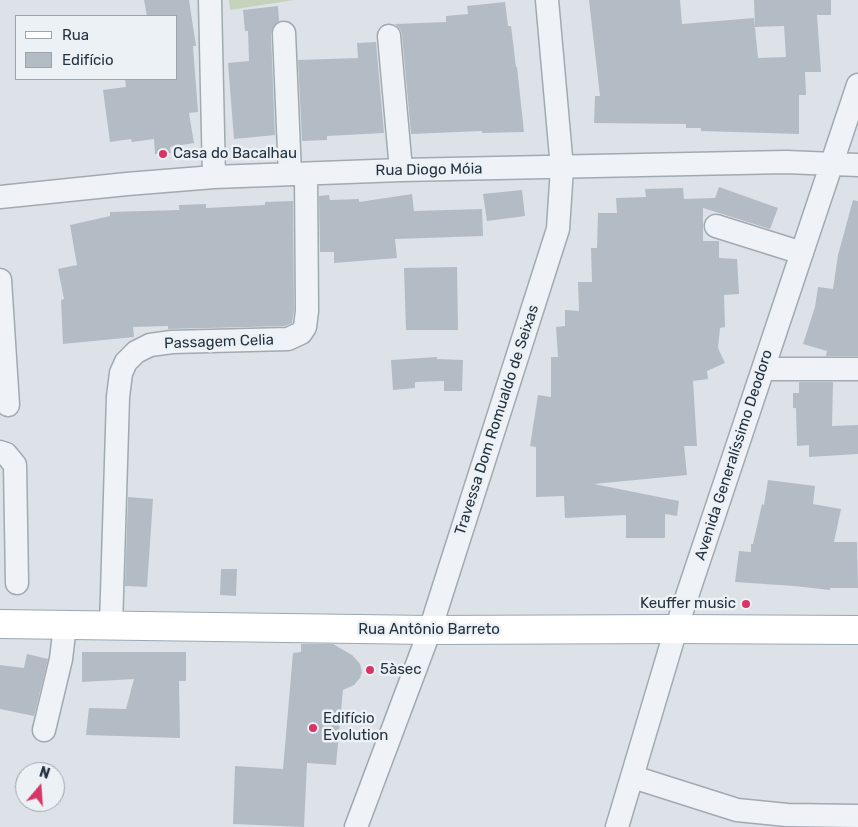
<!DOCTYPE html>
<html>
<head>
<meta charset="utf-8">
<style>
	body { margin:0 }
	#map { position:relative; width:858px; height:827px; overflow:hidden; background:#dce2e7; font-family:Rubik,sans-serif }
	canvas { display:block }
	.legend { position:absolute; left:15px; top:15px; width:162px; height:65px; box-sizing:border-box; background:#ebf1f5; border:1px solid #9ca5ac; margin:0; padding:6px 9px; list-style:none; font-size:15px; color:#25323f }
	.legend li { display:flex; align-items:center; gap:10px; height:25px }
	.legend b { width:25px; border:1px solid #9ca5ac }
	.north { position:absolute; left:15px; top:762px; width:50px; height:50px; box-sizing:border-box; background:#ebf1f5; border:1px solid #9ca5ac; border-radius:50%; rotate:18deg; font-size:14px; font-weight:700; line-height:20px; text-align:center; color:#25323f }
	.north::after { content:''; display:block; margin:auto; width:18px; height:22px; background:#d83566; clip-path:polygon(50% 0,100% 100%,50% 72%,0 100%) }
</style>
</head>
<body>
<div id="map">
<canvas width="858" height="827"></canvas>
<ul class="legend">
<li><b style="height:6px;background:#fff"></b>Rua</li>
<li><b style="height:14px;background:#b3bcc5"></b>Edifício</li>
</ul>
<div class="north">N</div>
</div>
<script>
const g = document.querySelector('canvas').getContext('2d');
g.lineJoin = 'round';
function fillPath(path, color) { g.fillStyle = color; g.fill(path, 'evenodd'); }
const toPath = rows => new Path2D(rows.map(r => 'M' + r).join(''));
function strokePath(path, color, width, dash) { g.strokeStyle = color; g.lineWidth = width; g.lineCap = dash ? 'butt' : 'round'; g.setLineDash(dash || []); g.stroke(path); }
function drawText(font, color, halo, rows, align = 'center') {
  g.font = font + ' Rubik,sans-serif'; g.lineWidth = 5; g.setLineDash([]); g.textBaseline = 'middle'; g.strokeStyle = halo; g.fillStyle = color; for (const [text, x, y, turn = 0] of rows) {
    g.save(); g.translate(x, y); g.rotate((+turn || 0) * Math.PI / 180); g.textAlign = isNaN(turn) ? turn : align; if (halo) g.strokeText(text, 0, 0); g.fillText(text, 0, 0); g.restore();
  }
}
fillPath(toPath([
	[229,0,294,0,230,10]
]), '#c5d2bc');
fillPath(toPath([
	[144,0,189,0,196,46,193,46,198,112,189,113,194,143,170,147,171,153,155,154,154,139,132,142,131,139,110,142,103,90,126,87,125,79,176,79,176,16,147,16],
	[589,0,680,0,682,24,754,18,758,58,786,57,784,26,755,27,754,0,831,0,831,15,817,15,821,72,805,72,806,95,799,95,799,134,701,131,701,128,686,128,686,124,594,123,595,96,600,96],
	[505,2,508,26,511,26,516,67,517,67,524,132,482,133,482,131,411,134,402,35,400,29,395,24,446,22,446,16,468,14,467,6],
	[278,6,279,21,273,27,271,34,275,135,234,139,228,63,249,61,248,31,245,31,243,10],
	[376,42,384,133,327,136,327,140,302,141,298,60,358,58,357,43],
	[719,187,778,208,770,229,703,208,703,241,719,241,719,258,737,259,739,294,724,295,725,327,720,328,718,348,725,363,707,371,708,379,693,381,697,446,684,446,687,475,594,484,679,501,677,516,665,514,665,538,626,538,626,515,565,518,564,496,536,497,536,447,530,446,538,395,551,397,551,357,558,357,556,327,565,326,565,310,579,311,578,282,592,282,591,248,597,248,598,213,617,213,616,198,646,197,645,189,683,188,684,199,715,198],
	[522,190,525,216,487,221,483,194],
	[412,194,414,211,482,209,483,236,395,239,397,258,334,263,334,252,320,252,319,196,329,195,330,200,359,199,359,202],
	[853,200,858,201,858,356,826,356,827,351,803,344,815,307,818,287,833,289,838,255],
	[293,201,294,310,292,323,285,326,168,329,168,326,133,327,134,337,63,344,61,300,64,299,58,269,77,265,70,225,110,216,110,212,179,210,179,205,206,204,206,208,265,205,265,202],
	[457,267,458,330,406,330,404,268],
	[437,357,437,359,463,360,462,391,444,391,444,381,415,382,415,388,393,390,391,360],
	[799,382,833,382,832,426,858,425,858,454,809,457,809,445,797,446,796,408,793,408,793,393,799,393],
	[768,480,815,486,813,504,841,509,834,542,857,542,858,588,830,588,830,590,794,586,735,582,739,551,751,552,751,544,753,544,762,504,764,505],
	[128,497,153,499,147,587,125,586],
	[221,569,237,569,236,596,220,595],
	[301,644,333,644,352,655,360,664,362,672,360,678,354,685,343,690,336,765,307,763,304,827,233,824,235,766,283,769,293,653,301,652],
	[82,652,186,652,186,681,179,681,180,738,86,735,89,708,126,709,134,679,82,682],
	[27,654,48,659,34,716,0,709,0,665,24,668]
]), '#b3bcc5');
const minor = toPath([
	[210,0,214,177],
	[284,33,290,174],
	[389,36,401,170],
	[0,197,127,184,214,177,401,170,786,162,858,165],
	[716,226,802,253],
	[0,280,8,405],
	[763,369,858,369],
	[0,452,6,454,15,465,17,583],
	[111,626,118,397,121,373,126,362,136,352,150,345,172,342,288,339,301,333,305,327,307,311,306,174],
	[44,730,61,659,65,625],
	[633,777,737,810,787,815,858,816],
	[356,827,430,630,558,229,562,168,547,0],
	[617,827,676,629,858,85]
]);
const major = toPath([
	[0,624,430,630,676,629,858,630]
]);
strokePath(minor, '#a1aab1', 25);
strokePath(major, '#9aa8b4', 30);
strokePath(minor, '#eff2f6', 22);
strokePath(major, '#fff', 28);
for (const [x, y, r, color] of [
	[163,154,5,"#d83566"],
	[746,604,5,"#d83566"],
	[370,670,5,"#d83566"],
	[313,728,5,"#d83566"]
]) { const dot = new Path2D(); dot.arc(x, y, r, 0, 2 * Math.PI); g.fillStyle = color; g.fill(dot); strokePath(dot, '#ebf1f5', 2); }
drawText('15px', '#25323f', '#ebf1f5', [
	["Casa do Bacalhau",173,154],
	["Keuffer music",736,604,"right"],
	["5àsec",380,670],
	["Edifício",323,719],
	["Evolution",323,736]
], 'left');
drawText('15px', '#25323f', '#ebf1f5', [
	["Rua Diogo Móia",429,170,-1],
	["Passagem Celia",219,342,-2],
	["Travessa Dom Romualdo de Seixas",497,420,-72],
	["Avenida Generalíssimo Deodoro",734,455,-72],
	["Rua Antônio Barreto",429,630]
]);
</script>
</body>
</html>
